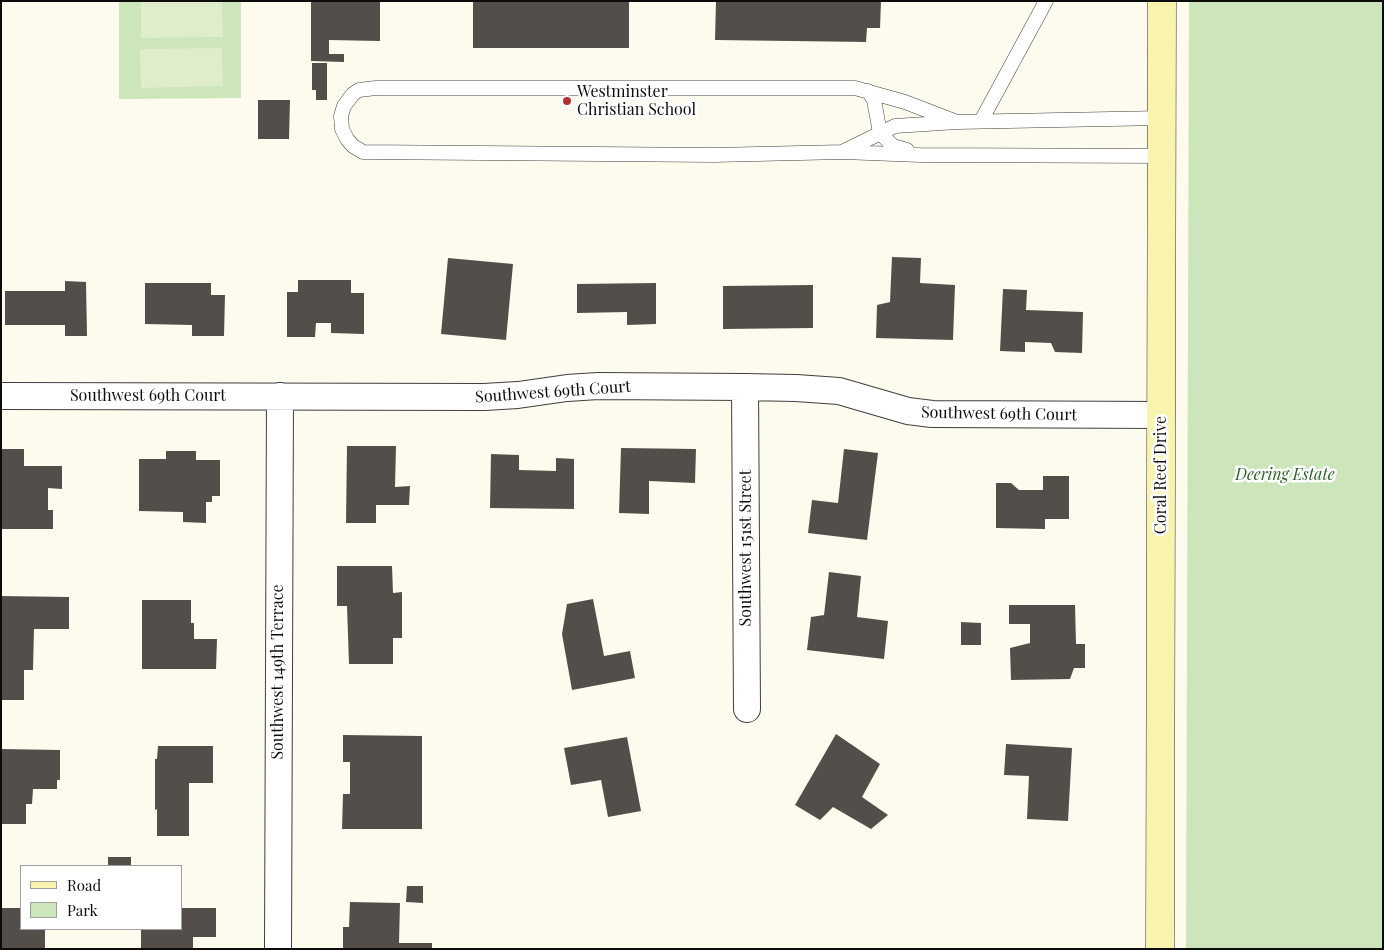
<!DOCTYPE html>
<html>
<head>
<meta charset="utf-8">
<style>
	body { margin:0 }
	#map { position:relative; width:1384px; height:950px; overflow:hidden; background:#fdfbed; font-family:"Playfair Display",serif }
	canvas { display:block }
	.frame { position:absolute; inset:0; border:2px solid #0c0c0c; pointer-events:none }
	.legend { position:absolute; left:20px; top:865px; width:162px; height:65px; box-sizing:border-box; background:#fff; border:1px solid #9e9e9e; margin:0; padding:6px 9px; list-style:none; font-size:15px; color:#0c0c0c }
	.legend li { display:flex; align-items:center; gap:10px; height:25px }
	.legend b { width:25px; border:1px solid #9e9e9e }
</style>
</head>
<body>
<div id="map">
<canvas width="1384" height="950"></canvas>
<div class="frame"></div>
<ul class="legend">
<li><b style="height:6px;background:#f8f4ae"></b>Road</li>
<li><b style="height:14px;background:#cde5ba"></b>Park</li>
</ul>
</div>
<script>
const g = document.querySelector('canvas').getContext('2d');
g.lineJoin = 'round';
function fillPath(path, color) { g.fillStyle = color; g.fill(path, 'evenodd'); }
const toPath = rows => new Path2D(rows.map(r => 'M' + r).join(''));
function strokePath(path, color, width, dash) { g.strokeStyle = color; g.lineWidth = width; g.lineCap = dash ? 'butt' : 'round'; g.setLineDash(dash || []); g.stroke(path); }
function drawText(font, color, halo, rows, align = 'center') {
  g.font = font + ' "Playfair Display",serif'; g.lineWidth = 5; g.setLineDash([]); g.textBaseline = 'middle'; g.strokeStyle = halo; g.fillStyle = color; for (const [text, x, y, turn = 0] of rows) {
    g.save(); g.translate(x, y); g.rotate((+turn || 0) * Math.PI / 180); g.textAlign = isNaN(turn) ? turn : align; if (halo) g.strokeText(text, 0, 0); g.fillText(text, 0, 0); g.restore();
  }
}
fillPath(toPath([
	[119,1,241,1,241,98,119,99],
	[1189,1,1383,1,1383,949,1186,949]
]), '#cde5ba');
fillPath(toPath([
	[222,1,223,37,141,38,141,2],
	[222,48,223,86,141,88,140,49]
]), '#dfedcb');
fillPath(toPath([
	[311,1,380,1,380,41,329,40,329,54,344,54,344,62,311,61],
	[473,1,629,1,629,48,473,48],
	[716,1,881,1,880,28,867,28,866,42,715,40],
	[312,63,327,63,327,100,316,100,316,90,312,90],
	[258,100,290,100,289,139,258,139],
	[892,257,921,258,920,283,955,285,953,340,876,338,877,305,890,302],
	[448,258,513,264,506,340,441,334],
	[298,280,351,280,351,293,364,293,364,334,331,333,331,323,316,323,315,337,287,337,287,292,298,292],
	[65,281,86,282,87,336,65,336,65,325,5,325,5,291,65,291],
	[145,283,211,283,211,295,225,295,224,336,192,336,192,325,145,324],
	[656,283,656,324,627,325,627,312,577,313,577,284],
	[813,285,813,328,723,329,723,286],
	[1003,289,1027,290,1026,310,1083,312,1082,353,1055,352,1051,343,1025,342,1025,352,1000,351],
	[347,446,396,446,395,487,410,486,409,505,376,505,376,523,346,523],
	[621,448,696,449,695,483,649,481,649,514,619,513],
	[1,449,24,449,24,466,62,466,62,489,48,488,48,510,53,510,53,529,1,529],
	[844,449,878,453,867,540,808,533,812,500,838,503],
	[166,451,196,451,196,460,220,460,220,496,212,496,212,502,206,502,206,523,183,522,183,512,139,511,139,459,166,459],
	[491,454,519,455,519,470,556,471,556,458,574,459,574,509,490,508],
	[1043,476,1069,476,1069,519,1045,519,1045,529,996,528,996,483,1011,483,1019,490,1043,490],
	[337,566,392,566,393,593,402,592,402,638,393,638,393,664,349,664,347,606,337,606],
	[829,572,861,576,857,617,888,621,884,659,807,650,811,617,824,615],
	[1,596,69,597,69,629,34,629,33,670,24,670,24,700,1,700],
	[593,599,604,656,630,651,635,678,572,690,562,634,567,604],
	[142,600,191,600,191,623,194,623,194,639,217,639,216,669,142,669],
	[1009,605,1075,605,1076,644,1085,644,1085,668,1074,668,1070,679,1011,680,1010,648,1030,643,1030,624,1009,624],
	[961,622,981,623,981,645,961,645],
	[836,734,880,764,862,797,888,815,871,829,833,807,820,820,795,805],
	[343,735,422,736,422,829,342,829,343,794,350,794,350,762,343,762],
	[627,737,641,811,608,817,601,780,571,785,564,748],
	[1006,744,1072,748,1068,821,1027,819,1029,776,1004,775],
	[158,746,213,746,213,783,189,783,189,836,157,836,157,809,155,810,155,759,157,759],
	[1,749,60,750,60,780,57,780,57,789,33,789,32,804,26,804,26,824,1,824],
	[108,857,131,857,131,866,108,866],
	[407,886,423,886,423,903,406,902],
	[350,902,400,903,399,943,432,943,432,949,343,949,343,927,349,927],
	[1,908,21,908,21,929,45,929,45,949,1,949],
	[181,908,216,908,216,937,193,937,193,949,141,949,141,929,181,929]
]), '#544e4a');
const lane = toPath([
	[868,91,874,100,880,133,893,146,907,150],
	[981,121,1046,1],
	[957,122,905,102,855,88,376,88,359,90,353,94,344,106,341,116,342,129,347,139,353,146,363,152,714,155,843,152,920,155,1161,156],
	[844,151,895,126,957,122,1162,118]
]);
const street = toPath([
	[745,387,747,709],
	[1,396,484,397,518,395,567,388,598,386,745,387,796,388,839,391,908,411,932,414,1161,415],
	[278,949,280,396]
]);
const secondary = toPath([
	[1160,949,1162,1]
]);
strokePath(lane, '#3f3f3f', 15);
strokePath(street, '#3f3f3f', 28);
strokePath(secondary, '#2e2e2e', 29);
strokePath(lane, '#fff', 14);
strokePath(street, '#fff', 26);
strokePath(secondary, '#f8f4ae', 28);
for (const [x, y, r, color] of [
	[567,101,5,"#b03331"]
]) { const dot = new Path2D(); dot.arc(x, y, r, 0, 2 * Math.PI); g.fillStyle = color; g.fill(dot); strokePath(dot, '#fff', 2); }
drawText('16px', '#0c0c0c', '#fff', [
	["Westminster",577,92],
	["Christian School",577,110]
], 'left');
drawText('16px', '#0c0c0c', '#fff', [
	["Southwest 69th Court",553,392,-4],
	["Southwest 69th Court",148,396],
	["Southwest 69th Court",999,414,1],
	["Coral Reef Drive",1161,475,-90],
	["Southwest 151st Street",746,548,-90],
	["Southwest 149th Terrace",278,672,-90]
]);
drawText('italic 16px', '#2b5e23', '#fff', [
	["Deering Estate",1285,475]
]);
</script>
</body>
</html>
